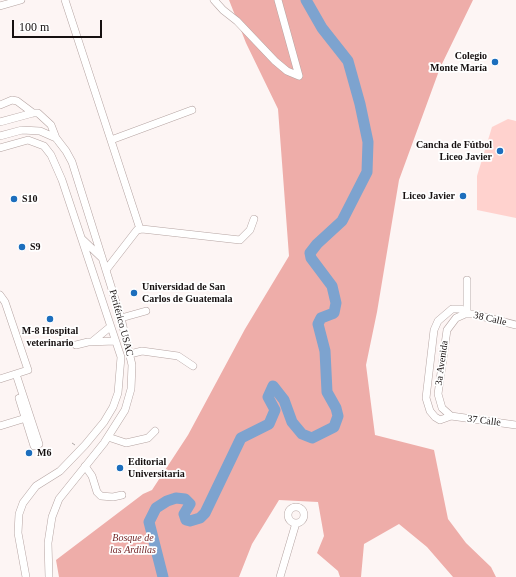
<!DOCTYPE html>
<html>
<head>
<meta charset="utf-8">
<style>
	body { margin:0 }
	#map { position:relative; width:516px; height:577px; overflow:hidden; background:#fdf5f4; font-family:"Times New Roman",serif }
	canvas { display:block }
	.scale { position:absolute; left:12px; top:20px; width:90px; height:18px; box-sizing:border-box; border:2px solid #161010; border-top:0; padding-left:5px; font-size:12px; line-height:14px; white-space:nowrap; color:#161010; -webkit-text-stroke:3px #fff; paint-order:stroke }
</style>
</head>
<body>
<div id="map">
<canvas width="516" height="577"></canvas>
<div class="scale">100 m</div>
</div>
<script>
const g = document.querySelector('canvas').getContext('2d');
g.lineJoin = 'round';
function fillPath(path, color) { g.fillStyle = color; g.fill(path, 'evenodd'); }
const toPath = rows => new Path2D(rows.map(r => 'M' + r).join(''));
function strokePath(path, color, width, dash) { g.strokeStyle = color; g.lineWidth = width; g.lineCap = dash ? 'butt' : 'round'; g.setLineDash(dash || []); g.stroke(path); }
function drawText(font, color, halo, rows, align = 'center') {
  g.font = font + ' "Times New Roman",serif'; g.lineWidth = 3.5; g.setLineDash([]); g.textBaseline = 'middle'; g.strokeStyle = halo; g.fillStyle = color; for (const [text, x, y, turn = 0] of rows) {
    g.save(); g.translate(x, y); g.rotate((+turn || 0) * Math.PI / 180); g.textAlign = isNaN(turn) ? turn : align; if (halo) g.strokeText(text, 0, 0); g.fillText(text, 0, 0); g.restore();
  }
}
fillPath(toPath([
	[508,119,516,121,516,218,477,210,477,176,492,127]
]), '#ffd2ce');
fillPath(toPath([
	[229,0,473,0,440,68,399,180,377,312,366,365,375,435,434,450,448,519,466,543,491,567,496,577,453,577,427,547,399,524,364,544,361,577,340,577,338,571,317,553,324,536,318,502,279,500,252,544,239,577,59,577,56,560,143,494,152,490,188,435,245,329,289,256,278,109,246,43]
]), '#eeada9');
strokePath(toPath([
	[163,577,149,522,156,508,167,501,176,498,185,499,190,504,184,514,186,520,190,521,200,518,205,513,241,438,269,424,275,410,268,397,273,386,284,400,292,422,302,434,312,438,334,427,338,416,336,408,327,392,325,351,318,324,321,318,334,313,336,303,332,286,311,258,310,253,317,244,342,221,367,172,368,142,360,104,348,61,322,28,306,0]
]), '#7da3cf', 11);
const minor = toPath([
	[65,0,140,229],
	[214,0,223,10,237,21,275,61,287,71,299,76,278,0],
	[0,6,21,0],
	[0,105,12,100,17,101,33,113],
	[0,122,33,113,38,113,51,125,56,138],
	[0,136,22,130,40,131,56,138,66,151,72,162,121,318,132,365,131,389,125,410,104,443,59,499,52,517,48,543,49,577],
	[111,140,192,110],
	[0,148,28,140,44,146,51,155,62,180,121,357,118,393,113,407,104,422,85,445,60,471,36,486,23,503,19,514,18,533,26,577],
	[82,239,102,258],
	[106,270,137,230,142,229,240,240,250,230,254,219],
	[0,295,5,302,28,370,0,379],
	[467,314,467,280],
	[121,318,146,311],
	[516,325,473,314,465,314,456,318,447,330,438,394,442,408,451,416,516,425],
	[93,341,110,327],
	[76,345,88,342,115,341],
	[130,354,142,351,178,356,193,366],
	[16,374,39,444,34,446,19,398],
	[451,416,440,420,435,417,430,411,426,398,434,330,438,321,452,309,461,309,465,314],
	[0,426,26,418],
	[108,437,126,443,148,438,155,431],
	[85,466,92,476,97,492,101,496,113,497,122,495],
	'288 515a8 8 0 1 1 16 0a8 8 0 1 1-16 0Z',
	[280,577,296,523]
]);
strokePath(minor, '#b5a4a2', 8);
strokePath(toPath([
	[72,443,75,445]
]), '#aca4a4', 1, [4, 2]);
strokePath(minor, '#fff', 7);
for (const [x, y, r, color] of [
	[495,62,4,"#1c6ebd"],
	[500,151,4,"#1c6ebd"],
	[463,196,4,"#1c6ebd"],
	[14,199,4,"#1c6ebd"],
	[22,247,4,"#1c6ebd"],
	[134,293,4,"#1c6ebd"],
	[50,319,4,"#1c6ebd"],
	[29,453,4,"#1c6ebd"],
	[120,468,4,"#1c6ebd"]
]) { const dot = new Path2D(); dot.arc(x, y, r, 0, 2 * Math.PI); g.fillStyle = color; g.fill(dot); strokePath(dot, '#fff', 1.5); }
drawText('bold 10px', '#161010', '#fff', [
	["Colegio",487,56,"right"],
	["Monte María",487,68,"right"],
	["Cancha de Fútbol",492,145,"right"],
	["Liceo Javier",492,157,"right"],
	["Liceo Javier",455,196,"right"],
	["S10",22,199],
	["S9",30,247],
	["Universidad de San",142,287],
	["Carlos de Guatemala",142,299],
	["M-8 Hospital",50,331,"center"],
	["veterinario",50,343,"center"],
	["M6",37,453],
	["Editorial",128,462],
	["Universitaria",128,474]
], 'left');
drawText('10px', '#161010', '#fff', [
	["38 Calle",490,319,13],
	["Periférico USAC",121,323,75],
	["3a Avenida",442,363,-82],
	["37 Calle",484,421,7]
]);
drawText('italic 10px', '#75292a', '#fff', [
	["Bosque de",133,538],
	["las Ardillas",133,550]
]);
</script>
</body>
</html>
